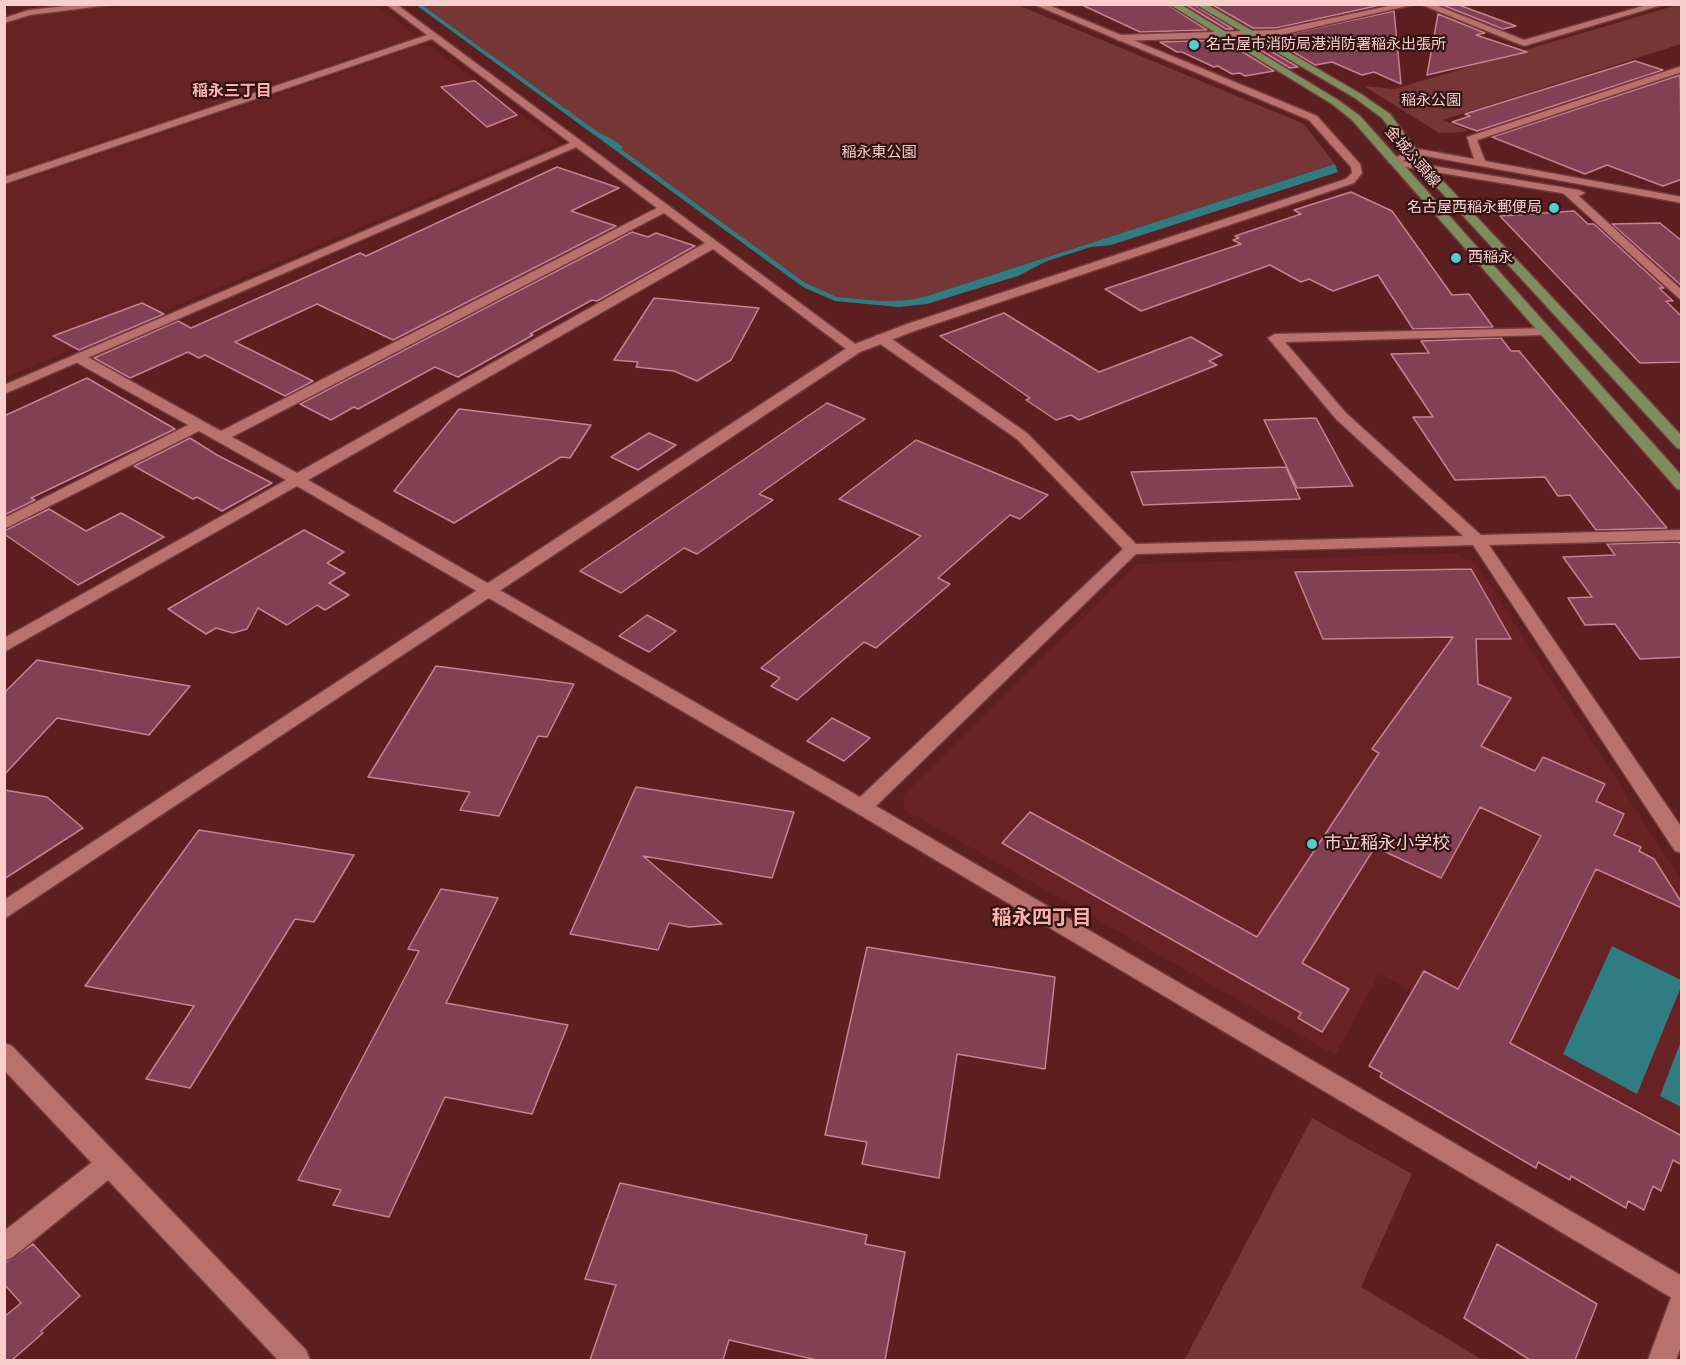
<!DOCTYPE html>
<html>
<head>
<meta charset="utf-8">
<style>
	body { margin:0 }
	#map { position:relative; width:1686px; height:1365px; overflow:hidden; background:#5c1e1f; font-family:"Archivo Narrow",sans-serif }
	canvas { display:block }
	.frame { position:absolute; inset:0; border:6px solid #f8cfcd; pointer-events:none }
</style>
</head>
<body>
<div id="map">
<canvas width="1686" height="1365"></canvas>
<div class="frame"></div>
</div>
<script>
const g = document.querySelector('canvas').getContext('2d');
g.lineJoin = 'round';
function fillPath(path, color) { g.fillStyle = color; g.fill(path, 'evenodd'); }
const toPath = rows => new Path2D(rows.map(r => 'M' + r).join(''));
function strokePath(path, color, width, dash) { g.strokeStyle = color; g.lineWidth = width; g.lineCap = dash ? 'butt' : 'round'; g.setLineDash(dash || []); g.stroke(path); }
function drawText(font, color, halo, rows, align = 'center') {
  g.font = font + ' "Archivo Narrow","Noto Sans JP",sans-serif'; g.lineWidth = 4.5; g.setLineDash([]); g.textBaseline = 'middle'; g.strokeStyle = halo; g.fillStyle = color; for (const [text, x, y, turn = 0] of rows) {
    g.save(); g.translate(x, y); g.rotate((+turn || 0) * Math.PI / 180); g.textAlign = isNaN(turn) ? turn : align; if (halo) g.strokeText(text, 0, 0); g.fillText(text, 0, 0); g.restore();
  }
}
fillPath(toPath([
	[368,4,383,10,416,36,5,174,4,25,37,14,135,5],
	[423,45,430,46,560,143,5,378,4,187],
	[1454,553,1476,564,1681,879,1681,1132,1379,974,1335,1055,905,810,903,796,1136,564]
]), '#692223');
fillPath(toPath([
	[422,5,1018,5,1304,124,1335,164,927,296,910,300,881,301,837,297,804,282,620,149,623,148,612,139,598,132],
	[1677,5,1681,5,1681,44,1442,120,1468,130,1462,132,1439,133,1364,86,1394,89],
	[1312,1118,1412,1174,1361,1287,1483,1360,1185,1359]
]), '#763635');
fillPath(toPath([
	[416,5,422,5,598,132,612,139,623,147,621,149,804,282,837,297,881,301,910,300,927,296,1335,164,1338,172,1111,245,1091,247,1047,261,1018,276,927,304,899,307,835,301,803,287],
	[1612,946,1681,980,1681,987,1637,1094,1563,1054],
	[1681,1041,1681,1107,1660,1096]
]), '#2f7c82');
const building = toPath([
	[1080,4,1167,4,1207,30,1140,32,1080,4],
	[1185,4,1193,4,1233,29,1226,29,1185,4],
	[1211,4,1385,4,1276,28,1253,28,1211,4],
	[1440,4,1456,4,1516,26,1503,29,1440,4],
	[1394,11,1401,84,1374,72,1362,75,1332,62,1315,65,1270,38,1394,11],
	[1438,14,1485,33,1476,35,1527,52,1427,75,1438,14],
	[1242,39,1250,39,1298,67,1290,68,1242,39],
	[1223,40,1274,71,1245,76,1240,73,1232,74,1218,66,1214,67,1182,52,1177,52,1160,42,1223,40],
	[1635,61,1663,70,1477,131,1452,122,1470,116,1465,114,1635,61],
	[1680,75,1682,179,1663,186,1607,165,1585,174,1492,137,1680,75],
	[473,81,475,81,517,115,487,127,441,87,473,81],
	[557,167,619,188,571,211,616,226,393,340,317,304,235,342,313,381,285,396,205,355,199,358,188,352,130,378,94,358,178,321,191,328,360,253,366,256,557,167],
	[1351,192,1392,211,1452,295,1469,294,1493,327,1413,329,1378,275,1333,291,1309,279,1301,282,1270,265,1141,311,1105,289,1241,244,1233,240,1239,238,1235,236,1301,214,1294,210,1351,192],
	[1574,211,1588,224,1594,224,1664,288,1659,288,1673,301,1666,301,1682,317,1682,362,1640,363,1500,216,1574,211],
	[1660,223,1682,241,1682,286,1612,224,1660,223],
	[632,232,648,237,656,233,695,246,597,301,592,300,530,334,533,335,458,377,435,367,358,409,354,407,331,420,300,404,632,232],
	[654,298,694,302,759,308,731,360,697,381,674,371,636,367,638,362,614,360,654,298],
	[142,303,164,314,79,350,53,336,142,303],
	[1004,313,1099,372,1191,337,1222,355,1209,361,1217,365,1079,420,1071,415,1056,420,1026,400,1030,398,940,336,1004,313],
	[1501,338,1511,351,1519,351,1667,528,1596,530,1570,495,1558,496,1545,477,1455,480,1413,417,1433,417,1391,354,1429,353,1421,341,1501,338],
	[87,378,175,429,31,498,35,500,4,515,4,416,87,378],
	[827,403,865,419,759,494,773,500,697,554,684,548,621,593,580,571,827,403],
	[459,409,591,425,570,458,561,457,454,523,394,491,459,409],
	[1316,418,1353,486,1297,488,1264,420,1316,418],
	[649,433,676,445,638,470,611,457,649,433],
	[190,438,217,455,272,483,222,511,197,497,193,499,134,466,190,438],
	[916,440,1048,495,1020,519,1010,515,938,578,950,584,876,648,864,642,797,700,771,686,780,678,761,668,921,536,839,499,916,440],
	[1286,467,1300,499,1143,505,1131,472,1286,467],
	[49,509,86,531,121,513,164,537,78,585,4,534,4,531,49,509],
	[304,530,344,552,327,563,345,573,329,583,349,595,325,610,317,605,287,625,258,608,247,629,233,633,216,628,206,634,168,609,304,530],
	[1679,542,1682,546,1682,657,1640,659,1615,624,1585,625,1568,598,1592,597,1563,557,1615,555,1607,544,1679,542],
	[1471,569,1511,639,1476,639,1478,684,1511,698,1481,746,1535,771,1543,757,1605,784,1596,801,1624,814,1614,835,1641,847,1639,851,1654,859,1682,903,1682,908,1596,869,1510,1043,1682,1136,1682,1165,1673,1160,1661,1191,1653,1186,1644,1210,1628,1201,1626,1208,1571,1176,1570,1180,1538,1162,1536,1168,1380,1077,1382,1073,1369,1066,1424,971,1458,989,1541,836,1480,807,1441,878,1375,847,1302,963,1349,989,1322,1032,1298,1018,1301,1013,1002,843,1030,812,1257,937,1379,753,1372,749,1453,637,1323,639,1295,572,1471,569],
	[647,615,676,631,649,652,619,636,647,615],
	[37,660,129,676,190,686,149,735,57,718,4,775,4,693,37,660],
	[436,666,574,684,547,737,538,736,499,816,460,810,470,792,368,777,436,666],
	[832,718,870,738,844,761,807,741,832,718],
	[636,787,794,812,772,878,643,856,722,924,689,927,669,923,658,950,570,934,636,787],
	[4,790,47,797,83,828,4,879,4,790],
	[199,830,354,855,314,922,295,919,190,1088,146,1079,194,1006,85,986,199,830],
	[441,889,498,898,446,1003,568,1025,532,1114,445,1097,389,1217,333,1205,341,1190,298,1180,419,951,408,949,441,889],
	[867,947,1055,977,1045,1069,957,1054,939,1178,862,1164,867,1142,825,1135,867,947],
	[620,1183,867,1235,865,1244,905,1252,885,1360,817,1360,729,1340,723,1360,590,1360,616,1285,585,1279,620,1183],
	[33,1244,80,1296,41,1331,43,1333,12,1360,4,1360,4,1317,21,1303,4,1284,4,1263,33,1244],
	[1497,1244,1597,1304,1575,1360,1530,1360,1464,1318,1497,1244]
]);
fillPath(building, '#814053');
strokePath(building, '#c88093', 1.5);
const street = toPath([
	[85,4,117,4,30,15,4,23,4,18,29,10,85,4],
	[386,4,396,4,862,349,855,353,850,352,713,249,308,480,860,797,1123,549,1017,439,876,341,876,335,886,335,1027,433,1136,544,1463,536,1336,419,1268,338,1275,334,1550,328,1550,334,1545,335,1285,342,1346,413,1481,535,1682,530,1682,540,1489,545,1682,828,1682,853,1675,851,1473,545,1136,554,876,806,1682,1276,1682,1304,855,812,297,486,4,652,4,638,286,480,199,431,4,529,4,518,188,425,74,361,74,355,84,355,221,431,657,208,432,39,4,184,4,177,427,35,386,4],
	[664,213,705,243,297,473,232,437,664,213],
	[1398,4,1416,4,1276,36,1119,41,1115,38,1119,35,1276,30,1398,4],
	[1420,4,1433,4,1524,40,1650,4,1665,4,1524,46,1420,4],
	[1563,189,1571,189,1682,290,1682,301,1563,193,1563,189],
	[109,1152,118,1156,121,1164,118,1172,13,1257,4,1261,4,1231,100,1156,109,1152]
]);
const secondary = toPath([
	[1033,4,1046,4,1317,116,1360,164,1362,173,1354,183,917,330,860,352,4,919,4,900,850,346,907,324,1346,179,1352,173,1351,167,1309,120,1033,4],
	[1682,66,1682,72,1477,140,1485,161,1682,197,1682,203,1415,154,1403,161,1579,190,1585,193,1579,196,1393,165,1388,162,1413,148,1474,159,1467,137,1682,66],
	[577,140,582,143,581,145,4,394,4,385,577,140],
	[4,1043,12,1046,306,1350,310,1360,278,1360,4,1070,4,1043],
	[1682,1288,1682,1343,1676,1360,1648,1360,1673,1292,1682,1288]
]);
const primary = toPath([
	[1169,4,1180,4,1338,100,1360,116,1682,476,1682,490,1677,489,1352,120,1332,104,1169,4],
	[1195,4,1206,4,1361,94,1390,114,1428,165,1682,436,1682,449,1677,448,1420,169,1382,118,1355,98,1195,4]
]);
strokePath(street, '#723b3e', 3);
strokePath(secondary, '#723b3e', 3);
strokePath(primary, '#723b3e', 3);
fillPath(street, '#b9716e');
fillPath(secondary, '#b9716e');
fillPath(primary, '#7e8d5d');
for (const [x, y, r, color] of [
	[1194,45,6,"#52ccd5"],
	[1554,208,6,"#52ccd5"],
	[1456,258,6,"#52ccd5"],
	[1312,844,6,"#52ccd5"]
]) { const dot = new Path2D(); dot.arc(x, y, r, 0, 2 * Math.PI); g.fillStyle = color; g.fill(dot); strokePath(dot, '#301413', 2); }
drawText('15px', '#f8cfcd', '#301413', [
	["名古屋市消防局港消防署稲永出張所",1206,45],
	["名古屋西稲永郵便局",1542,208,"right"],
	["西稲永",1468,258]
], 'left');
drawText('15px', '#f7ccc9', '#301413', [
	["稲永公園",1431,101],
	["稲永東公園",879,153]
]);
drawText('15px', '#f8cfcd', '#301413', [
	["金城ふ頭線",1412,157,49]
]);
drawText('bold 16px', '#feb0ac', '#301413', [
	["稲永三丁目",232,92]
]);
drawText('18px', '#f8cfcd', '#301413', [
	["市立稲永小学校",1324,844]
], 'left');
drawText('bold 20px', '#feb0ac', '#301413', [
	["稲永四丁目",1042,919]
]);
</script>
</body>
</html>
